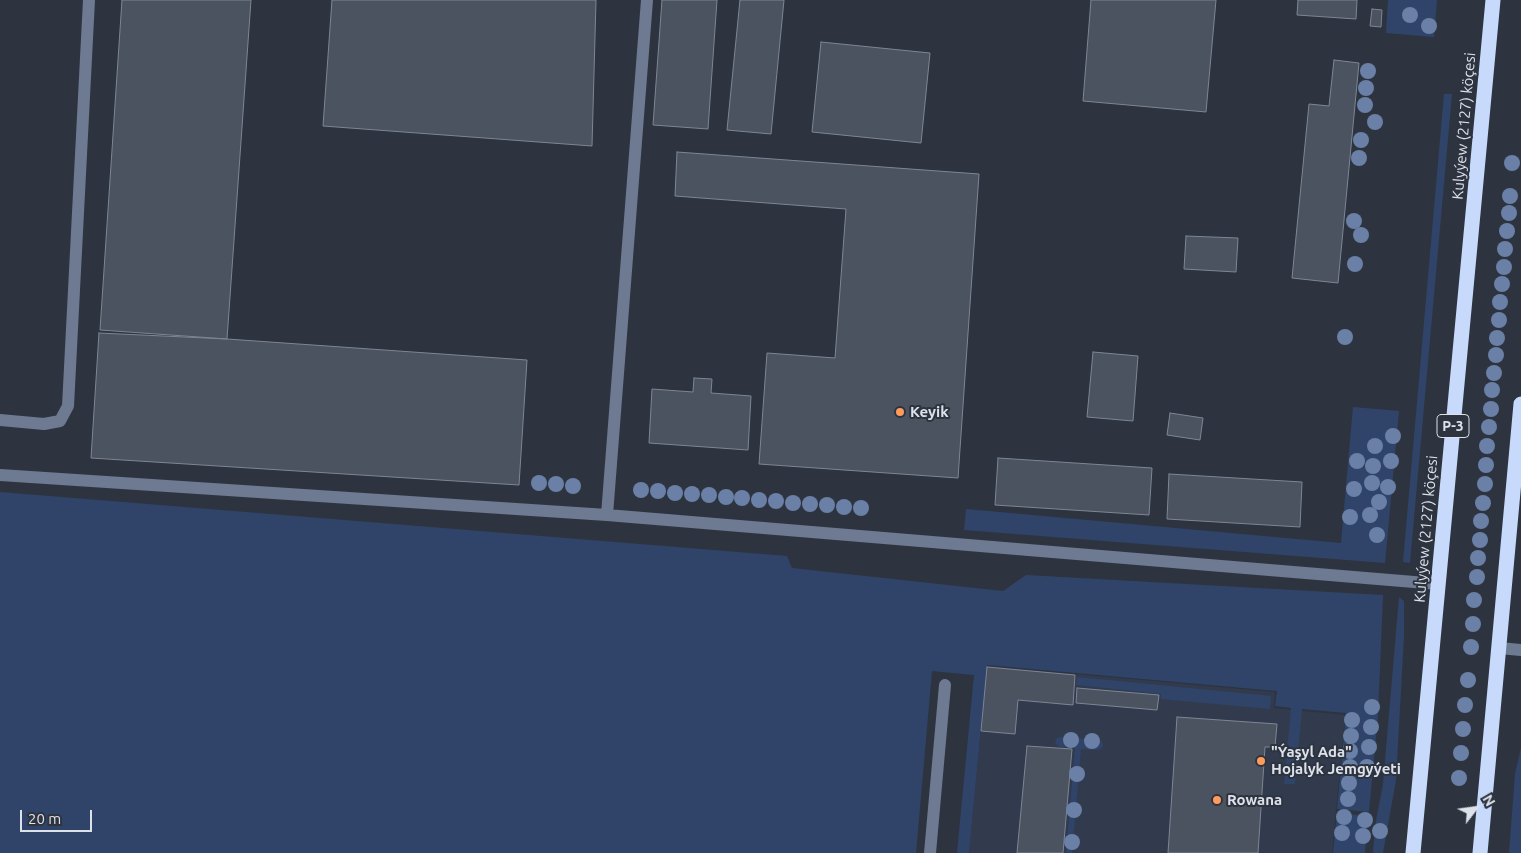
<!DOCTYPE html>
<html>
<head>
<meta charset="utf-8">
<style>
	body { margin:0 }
	#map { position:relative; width:1521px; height:853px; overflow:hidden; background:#2d3440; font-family:Ubuntu,sans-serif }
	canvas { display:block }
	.north { position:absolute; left:1451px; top:783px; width:50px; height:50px; -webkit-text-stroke:4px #2d3440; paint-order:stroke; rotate:60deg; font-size:14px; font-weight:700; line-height:20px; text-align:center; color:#dde2ea }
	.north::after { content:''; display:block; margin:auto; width:18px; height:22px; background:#dde2ea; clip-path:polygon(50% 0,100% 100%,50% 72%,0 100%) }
	.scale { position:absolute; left:20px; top:810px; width:72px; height:22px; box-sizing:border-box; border:2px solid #dde2ea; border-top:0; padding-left:6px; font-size:15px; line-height:18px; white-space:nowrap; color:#dde2ea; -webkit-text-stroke:4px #2d3440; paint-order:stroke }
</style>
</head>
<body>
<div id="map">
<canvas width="1521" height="853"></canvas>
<div class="north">N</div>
<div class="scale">20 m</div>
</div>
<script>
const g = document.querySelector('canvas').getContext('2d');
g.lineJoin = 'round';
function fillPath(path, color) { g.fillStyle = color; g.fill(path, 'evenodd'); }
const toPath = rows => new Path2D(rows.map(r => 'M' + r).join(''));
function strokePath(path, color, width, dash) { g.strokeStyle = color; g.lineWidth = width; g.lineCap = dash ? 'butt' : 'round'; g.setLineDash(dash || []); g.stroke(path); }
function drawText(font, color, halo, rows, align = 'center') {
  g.font = font + ' Ubuntu,sans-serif'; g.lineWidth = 4; g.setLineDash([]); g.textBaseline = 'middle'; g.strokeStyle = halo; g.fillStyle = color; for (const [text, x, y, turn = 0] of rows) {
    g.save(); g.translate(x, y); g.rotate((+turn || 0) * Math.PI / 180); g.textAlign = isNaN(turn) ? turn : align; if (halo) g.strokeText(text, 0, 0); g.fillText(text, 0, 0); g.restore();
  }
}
fillPath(toPath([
	[987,666,1275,692,1274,708,1345,715,1332,853,969,853]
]), '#313b4d');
fillPath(toPath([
	[1388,0,1437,0,1434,37,1386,33],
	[1444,94,1452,94,1410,563,1403,562],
	[1353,407,1399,411,1385,563,964,530,966,509,1341,543],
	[0,492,787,556,792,568,1003,591,1026,575,1383,595,1378,715,1369,812,1337,809,1346,713,1302,709,1295,784,1284,784,1291,708,1275,706,1277,691,987,665,969,853,957,853,974,675,932,671,916,853,0,853],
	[1399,597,1404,601,1404,636,1396,780,1383,853,1373,853,1375,826,1383,784],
	[1077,677,1271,696,1270,709,1161,699,1161,694,1076,685],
	[1061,737,1098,740,1102,742,1103,745,1101,749,1097,750,1081,749,1072,853,1066,853,1075,748,1060,747,1057,745,1055,741,1057,738],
	[1521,748,1521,853,1509,853,1515,774],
	[1337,813,1368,816,1365,853,1333,853]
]), '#304469');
const building = toPath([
	[122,0,251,0,227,339,100,330,122,0],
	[332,0,596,0,592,146,323,126,332,0],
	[662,0,717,0,708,129,653,125,662,0],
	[740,0,784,0,771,134,727,130,740,0],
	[1091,0,1216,0,1206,112,1083,101,1091,0],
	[1298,0,1357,0,1356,19,1297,15,1298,0],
	[1372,9,1382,10,1381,27,1370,26,1372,9],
	[821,42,930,53,921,143,812,132,821,42],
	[1334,60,1359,63,1338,283,1292,278,1309,104,1329,106,1334,60],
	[677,152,979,174,958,478,759,464,767,353,835,358,846,209,675,196,677,152],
	[1186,236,1238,238,1236,272,1184,269,1186,236],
	[99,333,227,339,527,360,519,485,91,458,99,333],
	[1093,352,1138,356,1133,421,1087,417,1093,352],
	[694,378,712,379,711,393,751,396,748,450,649,443,652,389,693,392,694,378],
	[1170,413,1203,418,1200,440,1167,435,1170,413],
	[998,458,1152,468,1149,515,995,505,998,458],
	[1169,474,1302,482,1300,527,1167,519,1169,474],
	[987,667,1075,675,1073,705,1018,700,1015,734,981,731,987,667],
	[1077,688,1159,695,1157,710,1076,703,1077,688],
	[1177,717,1277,724,1275,747,1265,747,1258,853,1168,853,1177,717],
	[1027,746,1072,749,1063,853,1017,853,1027,746]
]);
fillPath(building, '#4b5360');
strokePath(building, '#7e8695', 1);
strokePath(toPath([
	[0,420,44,424,60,421,68,406,89,0],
	[0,475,607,515,1438,584],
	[607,515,647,0],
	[1499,648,1521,650],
	[930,853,945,685]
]), '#6d7a91', 12);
strokePath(toPath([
	[1413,853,1493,0],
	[1480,853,1521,404]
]), '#c7dafc', 15);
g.fillStyle = '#6b80a6';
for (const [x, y] of [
	[1410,15],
	[1429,26],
	[1368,71],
	[1366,88],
	[1365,105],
	[1375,122],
	[1361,140],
	[1359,158],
	[1512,163],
	[1510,196],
	[1509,213],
	[1354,221],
	[1507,231],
	[1361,235],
	[1505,249],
	[1355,264],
	[1504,267],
	[1502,284],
	[1500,302],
	[1499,320],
	[1345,337],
	[1497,338],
	[1496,355],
	[1494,373],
	[1492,390],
	[1491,409],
	[1489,427],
	[1393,436],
	[1375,446],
	[1487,446],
	[1357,461],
	[1391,461],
	[1486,465],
	[1373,466],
	[539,483],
	[1372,483],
	[556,484],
	[1485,484],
	[573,486],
	[1388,487],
	[1354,489],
	[641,490],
	[658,491],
	[675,493],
	[692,494],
	[709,495],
	[726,497],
	[742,498],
	[759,500],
	[776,501],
	[1379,502],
	[793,503],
	[1483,503],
	[810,504],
	[827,505],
	[844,507],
	[861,508],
	[1370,515],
	[1350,517],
	[1481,521],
	[1377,535],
	[1480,540],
	[1478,558],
	[1477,577],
	[1474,600],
	[1473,624],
	[1471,647],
	[1468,680],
	[1465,705],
	[1372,707],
	[1352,720],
	[1371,727],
	[1463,729],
	[1351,736],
	[1071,740],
	[1092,741],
	[1369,747],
	[1350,751],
	[1461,753],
	[1350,767],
	[1367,767],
	[1077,774],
	[1459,778],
	[1349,783],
	[1348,799],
	[1074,810],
	[1344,817],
	[1365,820],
	[1380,831],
	[1342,833],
	[1363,836],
	[1072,842]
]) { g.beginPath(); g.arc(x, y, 8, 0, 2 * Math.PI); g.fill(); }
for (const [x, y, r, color] of [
	[900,412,5,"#ff9b5b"],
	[1261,761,5,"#ff9b5b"],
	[1217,800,5,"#ff9b5b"]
]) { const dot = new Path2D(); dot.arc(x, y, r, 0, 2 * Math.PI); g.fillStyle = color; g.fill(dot); strokePath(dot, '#2d3440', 2); }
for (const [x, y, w] of [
	[1453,426,32]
]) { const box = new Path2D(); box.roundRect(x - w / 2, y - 11.5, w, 23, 4); g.fillStyle = '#2d3440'; g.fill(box); strokePath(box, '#dde2ea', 1); }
drawText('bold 14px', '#dde2ea', null, [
	["P-3",1453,426]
]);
drawText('15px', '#dde2ea', '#2d3440', [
	["Kulyýew (2127) köçesi",1464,126,-85],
	["Kulyýew (2127) köçesi",1426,529,-85]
]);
drawText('bold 15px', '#dde2ea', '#2d3440', [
	["Keyik",910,412],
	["\"Ýaşyl Ada\"",1271,752],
	["Hojalyk Jemgyýeti",1271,769],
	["Rowana",1227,800]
], 'left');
</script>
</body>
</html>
